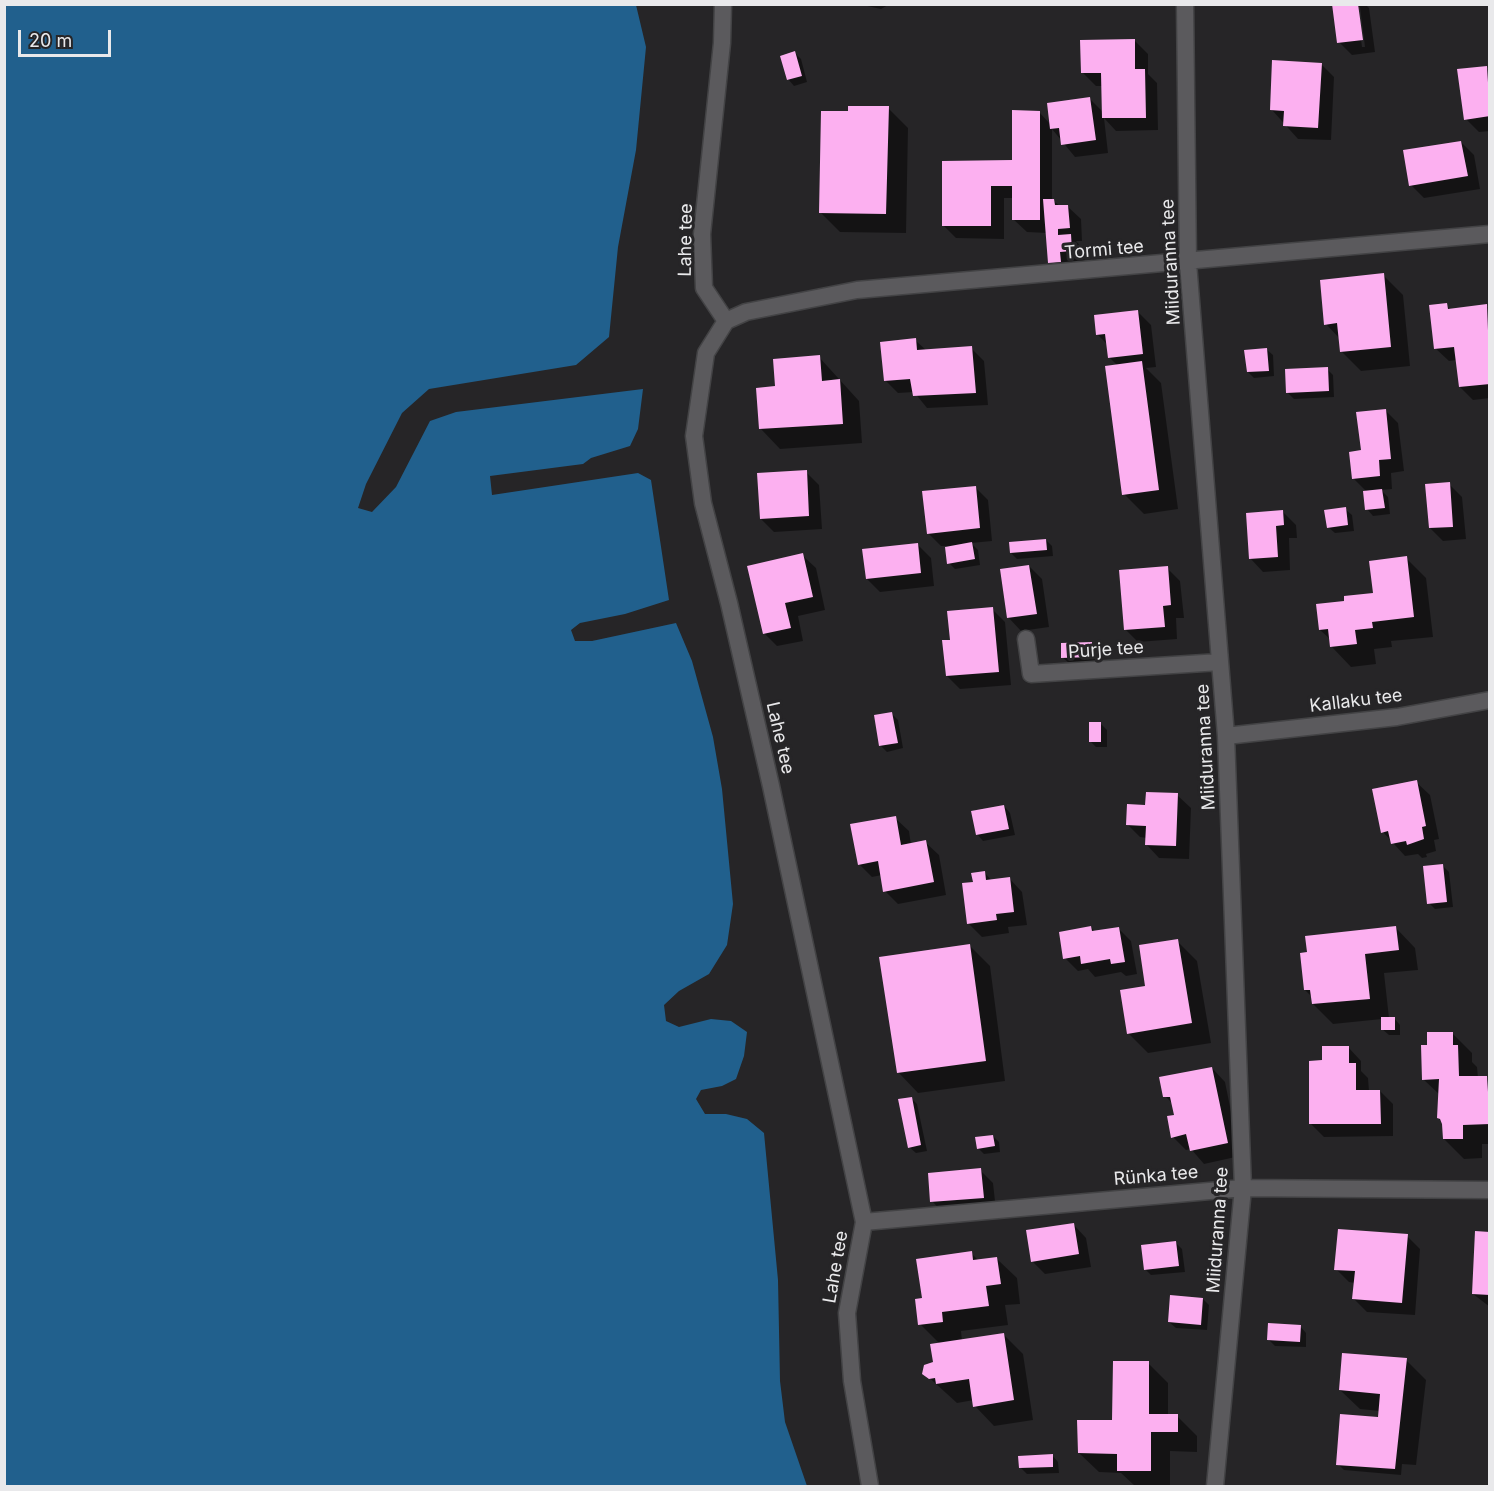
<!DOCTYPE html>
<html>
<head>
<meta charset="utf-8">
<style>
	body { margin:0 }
	#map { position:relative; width:1494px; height:1491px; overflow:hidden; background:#262527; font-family:Inter,sans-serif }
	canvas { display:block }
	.frame { position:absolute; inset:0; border:6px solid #e9e9eb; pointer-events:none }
	.scale { position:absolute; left:18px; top:30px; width:93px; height:27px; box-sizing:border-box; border:3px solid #e9e9eb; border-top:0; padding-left:8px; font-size:18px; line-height:21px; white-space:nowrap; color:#e9e9eb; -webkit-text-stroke:4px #262527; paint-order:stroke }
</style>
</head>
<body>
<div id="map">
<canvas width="1494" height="1491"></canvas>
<div class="frame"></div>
<div class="scale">20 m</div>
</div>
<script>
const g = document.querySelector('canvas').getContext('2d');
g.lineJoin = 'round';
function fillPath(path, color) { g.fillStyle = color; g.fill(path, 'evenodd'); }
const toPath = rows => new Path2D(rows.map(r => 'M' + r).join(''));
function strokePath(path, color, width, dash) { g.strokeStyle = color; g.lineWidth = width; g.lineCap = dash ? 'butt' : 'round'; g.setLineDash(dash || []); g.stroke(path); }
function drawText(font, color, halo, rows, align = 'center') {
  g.font = font + ' Inter,sans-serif'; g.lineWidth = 6; g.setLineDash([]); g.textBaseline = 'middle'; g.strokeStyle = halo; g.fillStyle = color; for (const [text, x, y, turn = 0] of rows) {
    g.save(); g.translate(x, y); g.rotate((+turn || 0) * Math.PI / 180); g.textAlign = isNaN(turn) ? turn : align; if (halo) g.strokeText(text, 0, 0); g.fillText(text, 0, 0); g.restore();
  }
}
fillPath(toPath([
	[5,4,636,5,646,47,636,150,618,247,609,337,576,365,429,389,402,413,366,484,358,508,372,512,396,487,430,421,456,412,643,389,638,429,630,446,591,458,583,464,490,476,492,495,638,473,651,480,669,600,625,614,580,623,571,630,575,641,592,641,676,623,692,661,713,737,722,789,733,904,727,945,709,974,679,991,664,1005,666,1021,679,1027,711,1019,731,1021,747,1032,744,1056,736,1079,722,1086,701,1090,696,1099,705,1114,726,1114,747,1119,764,1133,778,1280,780,1381,785,1422,807,1486,5,1486]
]), '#21608d');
fillPath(toPath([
	[858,4,890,4,881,9],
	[1334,4,1365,4,1369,8,1375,52,1352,55,1339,42],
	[1357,7,1360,7,1365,47,1362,47],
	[1135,41,1148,54,1148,74,1157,83,1158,130,1116,131,1104,118,1108,153,1075,157,1052,129,1052,200,1060,206,1067,206,1081,219,1082,241,1076,241,1083,249,1085,264,1062,276,1049,262,1047,233,1027,232,1013,219,1013,198,1004,198,1004,239,956,238,943,225,1013,162,1039,112,1051,125,1090,99,1103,112,1103,86,1096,86,1083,73],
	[795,53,801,59,807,82,794,86,788,79],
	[1321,64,1334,77,1331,140,1298,139,1272,110],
	[1486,68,1490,71,1490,131,1479,132,1466,119],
	[888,108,908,128,906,233,840,232,820,212,850,113],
	[1461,142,1474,155,1480,189,1424,198,1411,185],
	[1383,275,1403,295,1410,366,1361,371,1341,351,1340,339,1326,324],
	[1446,305,1451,310,1486,306,1490,309,1490,398,1473,400,1460,387,1457,360,1449,361,1435,348],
	[1138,312,1151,325,1156,367,1146,368,1161,383,1178,509,1144,514,1124,494,1118,366,1109,357,1108,345,1097,334],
	[915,340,927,351,971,348,984,361,988,405,927,408,914,392,898,393,885,380],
	[1266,349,1273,355,1274,376,1254,378,1248,372],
	[819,357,859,401,862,443,780,449,761,429,777,387],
	[1327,369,1333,375,1334,397,1294,399,1287,392],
	[1385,410,1398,423,1404,471,1391,473,1392,489,1381,490,1388,497,1390,514,1373,516,1367,509,1367,492,1354,479,1362,452],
	[806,472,819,485,822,529,774,532,761,519],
	[1449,484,1462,497,1466,539,1443,541,1430,528],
	[975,487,988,500,992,541,971,543,978,550,980,565,955,569,949,563,946,546,941,546,928,533],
	[1345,509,1352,515,1354,531,1335,533,1328,527],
	[1283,512,1296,525,1297,538,1289,538,1290,570,1263,572,1250,558],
	[1046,540,1052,546,1053,556,1017,559,1011,553],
	[918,545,931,558,934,586,880,592,867,579],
	[802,555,816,568,825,610,798,616,803,641,777,646,764,633],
	[1406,558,1426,578,1433,637,1391,641,1392,647,1374,649,1376,664,1351,667,1332,647,1331,640,1320,630,1374,594],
	[1029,566,1042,579,1049,627,1021,631,1008,617],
	[1167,568,1180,581,1184,618,1176,618,1177,639,1138,642,1125,629],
	[992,609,1005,622,1011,685,960,689,947,676,951,641],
	[1092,644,1098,650,1098,663,1069,663,1062,657],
	[892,714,898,720,903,748,887,752,881,746],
	[1100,723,1107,730,1107,747,1096,747,1090,741],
	[1416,782,1430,795,1439,839,1434,840,1436,851,1426,854,1427,857,1422,858,1418,854,1405,856,1383,832],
	[1177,795,1191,808,1189,859,1159,858,1146,844,1147,838,1140,837,1127,824,1147,806],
	[1004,806,1010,813,1015,835,983,841,977,834],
	[895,818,909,831,911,845,925,842,939,855,946,895,898,904,885,891,882,875,872,877,859,864],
	[1443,866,1449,872,1453,907,1435,909,1429,903],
	[985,873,992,881,1009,878,1022,892,1027,925,1008,927,1009,933,982,937,969,924,974,883],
	[1091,927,1095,932,1118,928,1131,941,1137,974,1126,976,1121,972,1095,977,1088,969,1078,971,1065,958],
	[1396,928,1415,948,1418,970,1384,973,1389,1018,1394,1018,1400,1025,1400,1035,1389,1035,1382,1029,1382,1019,1333,1024,1313,1004,1312,997,1305,990],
	[1177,941,1197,961,1211,1043,1148,1053,1128,1033,1147,987],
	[970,946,990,966,1005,1081,918,1093,899,1073],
	[1452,1033,1472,1053,1472,1062,1477,1067,1478,1078,1487,1078,1490,1080,1490,1144,1482,1144,1482,1158,1464,1159,1444,1139,1443,1123,1438,1118,1440,1095,1423,1079,1429,1046],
	[1348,1047,1361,1061,1361,1071,1368,1078,1369,1091,1380,1091,1393,1104,1393,1136,1324,1137,1311,1124,1324,1062],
	[1212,1068,1225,1082,1240,1156,1204,1164,1191,1149,1186,1150,1173,1137,1176,1116,1174,1105,1165,1096],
	[911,1098,917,1104,927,1151,916,1153,909,1147],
	[993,1136,999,1142,1000,1152,984,1154,978,1148],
	[980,1170,993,1183,996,1210,945,1215,932,1201],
	[1073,1224,1086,1238,1091,1267,1045,1274,1032,1261],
	[1490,1233,1490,1307,1473,1294],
	[1407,1236,1420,1249,1415,1315,1367,1312,1354,1299,1355,1283,1349,1282,1336,1269],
	[1176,1243,1182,1249,1185,1272,1151,1275,1145,1269],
	[971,1253,979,1261,997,1259,1017,1278,1020,1304,1005,1305,1008,1325,961,1331,962,1341,1003,1334,1023,1354,1033,1420,994,1426,975,1406,974,1400,957,1403,924,1373,934,1363,940,1344,920,1324,923,1300],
	[1203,1299,1209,1305,1207,1330,1176,1328,1169,1322],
	[1300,1326,1306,1333,1306,1347,1275,1346,1269,1340],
	[1406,1360,1426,1380,1416,1465,1402,1464,1401,1475,1344,1470,1338,1464,1379,1419,1380,1411,1360,1409,1340,1390],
	[1148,1363,1168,1383,1168,1416,1177,1416,1197,1436,1197,1452,1170,1451,1170,1486,1135,1486,1121,1473,1099,1472,1079,1453,1114,1422],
	[1052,1455,1058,1462,1059,1473,1027,1474,1020,1467]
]), '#0007');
fillPath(toPath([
	[1332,4,1358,4,1363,40,1337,43],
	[1135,39,1135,69,1145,69,1146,118,1102,118,1101,73,1081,73,1080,40],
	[795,51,802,76,787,80,780,56],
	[1272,60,1322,63,1318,128,1283,126,1284,111,1270,110],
	[1487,66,1490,116,1464,120,1457,69],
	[1090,97,1096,140,1061,145,1059,128,1050,129,1047,103],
	[848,106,889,106,886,214,819,213,821,111,848,111],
	[1012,110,1040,111,1040,220,1012,220,1012,186,991,186,991,226,942,226,942,161,1012,160],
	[1461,141,1468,176,1409,186,1403,150],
	[1043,199,1054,199,1055,205,1068,205,1070,228,1058,229,1058,235,1071,234,1072,251,1060,252,1061,262,1048,263],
	[1384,273,1391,347,1340,352,1337,323,1324,325,1320,280],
	[1447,303,1448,309,1487,304,1490,384,1459,387,1454,347,1434,349,1429,305],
	[1138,310,1143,354,1108,358,1105,334,1096,335,1094,315],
	[916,338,917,350,972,346,976,393,913,396,910,379,884,381,880,342],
	[1267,348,1269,371,1247,372,1244,350],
	[820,355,822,381,840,379,843,424,759,429,756,388,775,386,773,359],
	[1142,361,1159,490,1122,495,1105,366],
	[1328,367,1329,391,1286,393,1285,369],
	[1386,409,1391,459,1379,460,1380,476,1352,479,1349,452,1361,450,1356,412],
	[807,470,809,516,760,519,757,473],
	[1450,482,1453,527,1429,528,1425,484],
	[976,486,980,528,927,534,922,491],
	[1382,489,1385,508,1365,510,1363,491],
	[1346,507,1348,525,1327,528,1324,510],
	[1283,510,1284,525,1276,526,1278,557,1249,559,1246,513],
	[1046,539,1047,550,1010,553,1009,542],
	[972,542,975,559,947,564,945,547],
	[918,543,921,573,866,579,862,549],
	[803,553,813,597,785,603,791,628,763,634,747,566],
	[1407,556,1414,617,1372,622,1373,628,1355,630,1357,644,1330,647,1328,629,1319,630,1316,604,1344,601,1344,596,1373,593,1369,561],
	[1029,565,1037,614,1007,618,1000,569],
	[1168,566,1171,605,1163,606,1165,627,1124,630,1119,570],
	[993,607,999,672,946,676,942,640,950,640,947,611],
	[1092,642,1092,657,1061,658,1061,643],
	[892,712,898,743,879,746,874,715],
	[1089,722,1101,722,1101,742,1089,742],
	[1417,780,1426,826,1422,827,1424,839,1407,845,1406,841,1391,844,1388,831,1381,833,1372,789],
	[1146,792,1178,793,1176,846,1145,845,1146,826,1126,825,1127,804,1145,805],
	[1004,805,1009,829,976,835,971,811],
	[896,816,901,845,926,840,934,882,883,892,878,861,858,865,850,824],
	[1443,864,1447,902,1427,904,1423,866],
	[985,871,986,880,1010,877,1014,912,996,914,997,920,967,924,962,883,973,882,971,873],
	[1091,926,1092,931,1119,927,1125,962,1111,964,1110,959,1081,964,1080,956,1063,959,1059,932],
	[1396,926,1399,950,1365,954,1370,999,1312,1004,1310,990,1304,990,1300,953,1307,952,1305,936],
	[1178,939,1192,1023,1127,1034,1120,990,1145,986,1139,945],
	[970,944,986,1061,897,1073,879,957],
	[1381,1017,1395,1017,1395,1030,1381,1030],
	[1427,1032,1453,1032,1453,1045,1458,1045,1459,1076,1487,1076,1490,1124,1463,1125,1463,1139,1443,1139,1442,1124,1440,1119,1437,1118,1439,1079,1422,1080,1421,1045,1427,1045],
	[1322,1046,1349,1046,1349,1063,1356,1063,1356,1090,1380,1090,1381,1124,1309,1124,1309,1061,1322,1060],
	[1212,1067,1228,1143,1190,1151,1186,1134,1171,1138,1167,1116,1174,1115,1170,1097,1163,1097,1159,1077],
	[912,1097,921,1145,908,1148,898,1099],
	[993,1135,995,1146,977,1149,975,1137],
	[981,1168,984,1198,930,1202,928,1173],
	[1074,1223,1079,1254,1031,1262,1026,1230],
	[1338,1229,1408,1234,1402,1303,1352,1299,1355,1271,1334,1270],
	[1475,1231,1490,1232,1490,1295,1472,1294],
	[1176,1241,1179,1266,1144,1270,1141,1245],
	[972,1251,973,1260,997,1257,1001,1284,986,1286,989,1306,942,1312,943,1322,918,1325,915,1299,922,1298,916,1259],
	[1170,1295,1203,1298,1201,1325,1168,1322],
	[1268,1323,1301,1325,1300,1342,1267,1340],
	[1004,1333,1014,1400,973,1407,969,1379,936,1384,935,1378,929,1379,922,1374,924,1365,933,1362,930,1344],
	[1342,1353,1407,1358,1395,1469,1336,1465,1340,1414,1378,1417,1380,1394,1339,1390],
	[1113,1361,1149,1361,1149,1414,1178,1414,1178,1432,1151,1432,1151,1471,1117,1471,1117,1454,1078,1453,1077,1420,1112,1420],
	[1053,1454,1053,1467,1019,1468,1018,1456]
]), '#fcb0f0');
const minor = toPath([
	[723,4,722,43,702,234,704,288,726,321,706,353,694,436,703,503,729,603,771,786,864,1222,847,1313,852,1381,870,1486],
	[1185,4,1188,263,1226,736,1243,1188,1215,1486],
	[726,321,746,312,857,290,1490,234],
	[1026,639,1031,674,1220,662],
	[1226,736,1397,717,1490,700],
	[864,1222,1243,1188,1490,1190]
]);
strokePath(minor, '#434345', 19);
strokePath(minor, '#5b5a5d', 16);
drawText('18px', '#e9e9eb', '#262527', [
	["Lahe tee",686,240,-89],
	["Tormi tee",1104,250,-5],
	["Miiduranna tee",1171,262,-93],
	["Purje tee",1106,650,-4],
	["Kallaku tee",1356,701,-7],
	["Lahe tee",780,738,77],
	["Miiduranna tee",1206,747,-93],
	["Rünka tee",1156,1176,-5],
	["Miiduranna tee",1218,1230,-86],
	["Lahe tee",836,1267,-80]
]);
</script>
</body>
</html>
